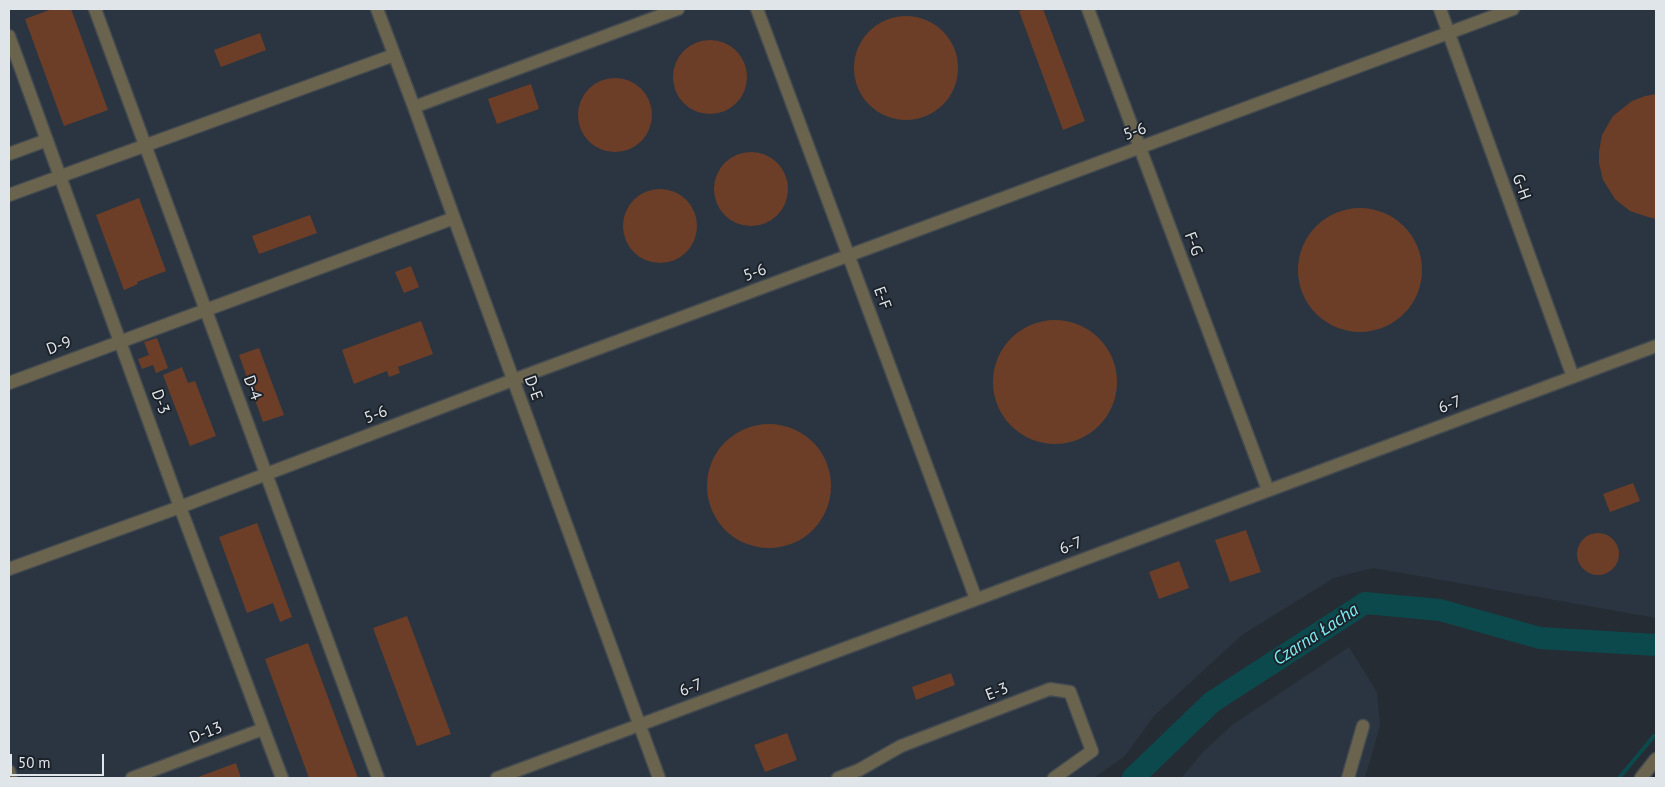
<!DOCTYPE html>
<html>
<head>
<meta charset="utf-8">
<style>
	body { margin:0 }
	#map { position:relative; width:1665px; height:787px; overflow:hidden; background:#252c33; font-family:"PT Sans",sans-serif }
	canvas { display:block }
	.frame { position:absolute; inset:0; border:10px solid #e0e5e9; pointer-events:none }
	.scale { position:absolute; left:10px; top:754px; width:94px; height:22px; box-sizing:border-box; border:2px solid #e0e5e9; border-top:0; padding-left:6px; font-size:15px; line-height:18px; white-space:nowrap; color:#e0e5e9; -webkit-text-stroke:4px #1c2229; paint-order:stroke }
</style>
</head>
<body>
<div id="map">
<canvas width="1665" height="787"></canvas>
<div class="frame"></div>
<div class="scale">50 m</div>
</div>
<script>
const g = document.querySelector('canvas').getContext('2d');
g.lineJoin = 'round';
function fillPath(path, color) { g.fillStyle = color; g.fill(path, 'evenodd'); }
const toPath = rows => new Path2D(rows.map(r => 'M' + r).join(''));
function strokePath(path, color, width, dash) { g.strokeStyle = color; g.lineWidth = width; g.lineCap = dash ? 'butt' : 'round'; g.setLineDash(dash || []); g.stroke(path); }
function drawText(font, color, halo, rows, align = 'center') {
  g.font = font + ' "PT Sans",sans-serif'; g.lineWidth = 4; g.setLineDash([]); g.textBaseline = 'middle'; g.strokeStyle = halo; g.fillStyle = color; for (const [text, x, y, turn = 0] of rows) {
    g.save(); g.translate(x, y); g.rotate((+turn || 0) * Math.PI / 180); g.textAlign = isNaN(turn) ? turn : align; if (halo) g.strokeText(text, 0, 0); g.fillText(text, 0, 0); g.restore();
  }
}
fillPath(toPath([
	[9,9,1656,9,1656,618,1373,568,1334,578,1242,635,1154,716,1125,756,1094,778,9,778],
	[1349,647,1377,692,1380,726,1365,778,1181,778,1203,752,1232,725]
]), '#2a3541');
strokePath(toPath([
	[1619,778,1654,736]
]), '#0c494d', 4);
strokePath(toPath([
	[1133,778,1212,702,1365,603,1440,610,1540,638,1656,645]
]), '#0c494d', 22);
fillPath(toPath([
	[52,9,71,9,108,110,64,126,25,19],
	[1026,9,1043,9,1085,121,1063,130,1019,11],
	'854 68a52 52 0 1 1 104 0a52 52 0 1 1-104 0Z',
	[260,33,266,50,221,67,214,50],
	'673 77a37 37 0 1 1 74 0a37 37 0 1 1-74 0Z',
	'578 115a37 37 0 1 1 74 0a37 37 0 1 1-74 0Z',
	[531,84,539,109,497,124,488,99],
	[1656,94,1656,219,1648,217,1630,211,1615,199,1603,180,1599,163,1599,152,1602,135,1613,116,1632,101,1645,96],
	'714 189a37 37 0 1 1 74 0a37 37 0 1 1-74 0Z',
	'623 226a37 37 0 1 1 74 0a37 37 0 1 1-74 0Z',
	[139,198,166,271,137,282,138,284,124,290,96,215],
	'1298 270a62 62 0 1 1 124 0a62 62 0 1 1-124 0Z',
	[310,215,317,233,259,254,252,236],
	[411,266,419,287,404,293,395,272],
	'993 382a62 62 0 1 1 124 0a62 62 0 1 1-124 0Z',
	[421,321,433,354,398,367,400,373,389,377,387,371,354,384,342,350],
	[157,338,168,368,156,373,153,365,142,369,138,359,149,355,144,342],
	[259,348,284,415,263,422,239,355],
	[182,367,188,383,195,381,216,436,190,446,163,375],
	'707 486a62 62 0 1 1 124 0a62 62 0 1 1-124 0Z',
	[1633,483,1640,501,1610,512,1603,494],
	[257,523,292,617,280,622,273,603,247,613,219,537],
	[1246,530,1261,572,1230,582,1215,540],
	'1577 554a21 21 0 1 1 42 0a21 21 0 1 1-42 0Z',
	[1179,561,1189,588,1159,599,1149,572],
	[407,616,451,734,417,746,373,628],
	[308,643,329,700,358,778,309,778,265,659],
	[951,673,955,685,916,700,912,687],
	[787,733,797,760,765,772,754,745],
	[236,763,241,778,198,778,198,777]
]), '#6c3e28');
const minor = toPath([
	[95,9,378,778],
	[377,9,414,107,454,218,659,778],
	[757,9,976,599],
	[1088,9,1268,490],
	[1440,9,1573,377],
	[9,36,180,507,282,778],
	[414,107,678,9],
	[9,154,47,140],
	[9,195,394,55],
	[9,383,454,218],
	[9,569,180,507,513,380,1513,9],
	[9,771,11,778],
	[132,778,263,729],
	[497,778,1656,346],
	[838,778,859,770,901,746,1050,689,1070,692,1092,751,1054,778],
	[1348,778,1363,726],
	[1641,778,1656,759]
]);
strokePath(minor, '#434a50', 15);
strokePath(minor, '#6a634e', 12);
drawText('16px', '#e0e5e9', '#1c2229', [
	["5-6",1135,132,-20],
	["G-H",1521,187,70],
	["F-G",1193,244,69],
	["5-6",755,273,-20],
	["E-F",882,298,70],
	["D-9",59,346,-21],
	["D-4",252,388,70],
	["D-E",533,388,70],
	["D-3",160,402,70],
	["6-7",1450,405,-20],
	["5-6",376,415,-21],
	["6-7",1071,546,-20],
	["6-7",691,688,-20],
	["E-3",997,692,-21],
	["D-13",206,733,-21]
]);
drawText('italic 18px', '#7bebf3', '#1c2229', [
	["Czarna Łacha",1316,635,-33]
]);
</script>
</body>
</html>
